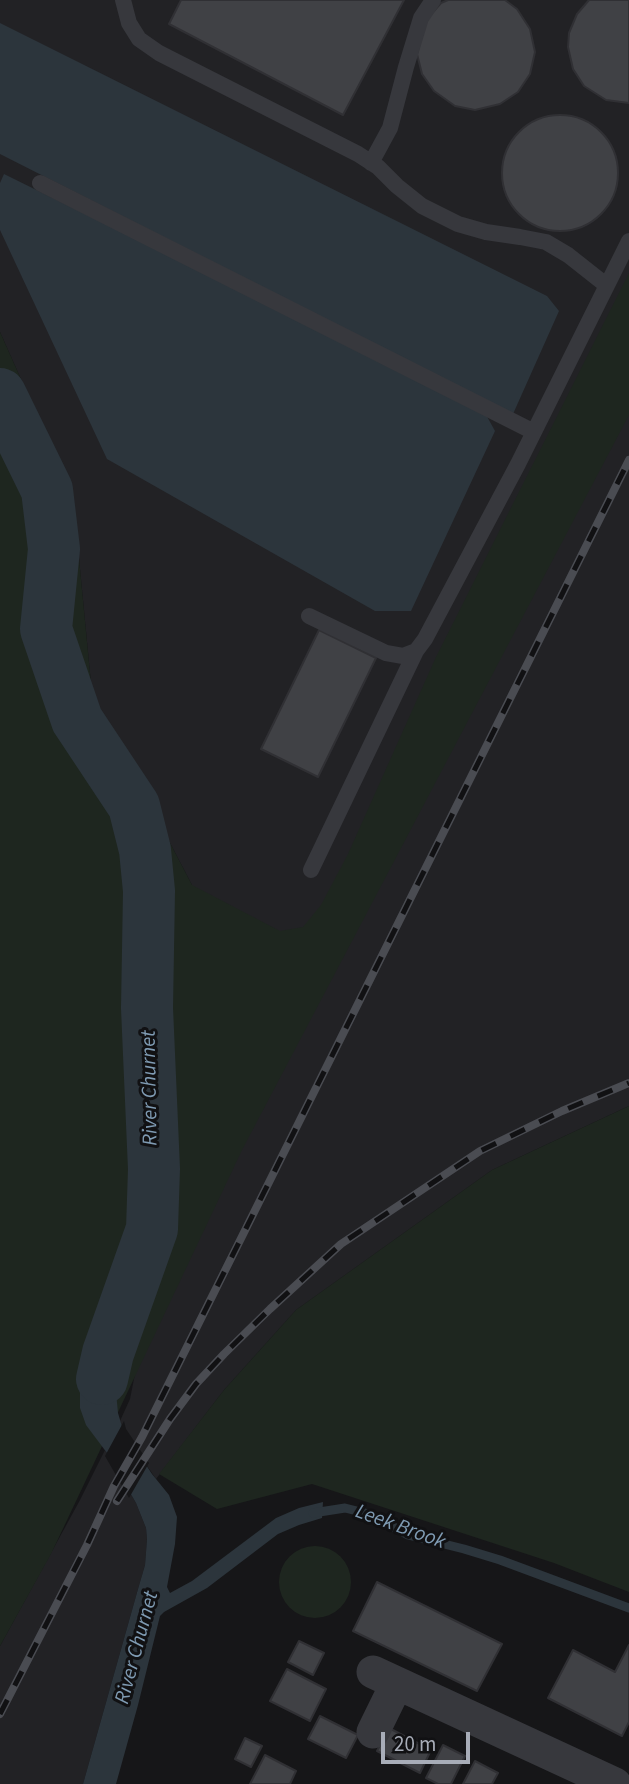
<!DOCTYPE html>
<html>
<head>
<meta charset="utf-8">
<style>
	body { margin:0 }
	#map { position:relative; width:629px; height:1784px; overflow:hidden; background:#161618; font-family:"Source Sans 3",sans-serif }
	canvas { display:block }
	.scale { position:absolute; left:381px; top:1732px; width:89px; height:32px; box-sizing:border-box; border:4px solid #a8adb8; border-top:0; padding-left:9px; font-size:21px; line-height:24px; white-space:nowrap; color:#a8adb8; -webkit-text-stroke:5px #111113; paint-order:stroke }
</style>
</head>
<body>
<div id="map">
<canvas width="629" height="1784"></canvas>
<div class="scale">20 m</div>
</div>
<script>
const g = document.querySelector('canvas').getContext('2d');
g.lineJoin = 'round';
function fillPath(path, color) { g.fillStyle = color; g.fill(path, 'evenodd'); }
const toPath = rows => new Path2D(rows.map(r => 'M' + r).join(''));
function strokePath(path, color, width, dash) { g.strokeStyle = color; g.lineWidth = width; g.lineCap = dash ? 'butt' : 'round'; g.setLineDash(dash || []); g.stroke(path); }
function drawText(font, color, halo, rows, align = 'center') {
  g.font = font + ' "Source Sans 3",sans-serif'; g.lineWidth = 6; g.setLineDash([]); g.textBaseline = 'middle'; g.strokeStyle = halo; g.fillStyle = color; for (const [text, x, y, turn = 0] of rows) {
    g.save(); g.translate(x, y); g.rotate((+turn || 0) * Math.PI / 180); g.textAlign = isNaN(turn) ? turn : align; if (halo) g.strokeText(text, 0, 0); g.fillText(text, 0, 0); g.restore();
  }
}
fillPath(toPath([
	[0,0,629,0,629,1106,492,1170,296,1310,224,1390,156,1479,123,1430,120,1421,130,1399,135,1374,192,885,92,694,73,496,0,332],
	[105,1450,136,1503,146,1528,147,1539,145,1565,138,1589,83,1784,0,1784,0,1646,80,1500]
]), '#222225');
fillPath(toPath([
	[629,273,629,415,242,1150,51,1554,0,1646,0,332,73,496,92,694,192,885,280,931,303,927,321,905,348,854,436,657],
	[629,1106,629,1592,554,1563,312,1484,217,1509,159,1474,224,1390,296,1310,492,1170],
	'279 1582a36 36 0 1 1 72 0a36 36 0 1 1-72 0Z'
]), '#1e261f');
fillPath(toPath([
	[0,23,547,296,559,311,513,414,0,154],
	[4,174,484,411,495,431,411,611,375,611,107,459,0,230,0,183],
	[109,1306,135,1317,123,1348,118,1370,116,1392,118,1413,123,1430,152,1474,169,1495,177,1517,175,1544,167,1587,170,1593,192,1581,276,1518,299,1508,323,1502,322,1518,299,1525,278,1534,207,1588,164,1612,160,1616,138,1705,116,1784,83,1784,138,1589,145,1565,147,1539,146,1528,136,1503,107,1453,86,1425,80,1408,80,1391,85,1369,94,1341]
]), '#2c353c');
fillPath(toPath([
	[124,1421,126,1429,149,1463,129,1498,105,1456]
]), '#161618');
strokePath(toPath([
	[313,1513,345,1508,365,1513,383,1521,408,1535,464,1549,500,1560,629,1608]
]), '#2c353c', 9);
strokePath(toPath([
	[0,394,47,490,54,549,46,629,77,720,134,806,145,850,149,891,147,1008,154,1169,152,1229,108,1353,102,1379]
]), '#2c353c', 52);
const building = toPath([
	[181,0,404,0,343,115,169,24,181,0],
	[448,0,505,0,517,9,530,29,535,52,530,74,518,92,500,104,475,110,455,106,434,91,422,74,417,54,426,20,441,3,448,0],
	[589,0,629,0,629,103,606,100,584,86,573,69,568,47,569,33,577,14,589,0],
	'502 173a58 58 0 1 1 116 0a58 58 0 1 1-116 0Z',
	[319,630,376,658,318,777,261,749,319,630],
	[377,1582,502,1644,477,1691,353,1631,377,1582],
	[299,1641,324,1653,313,1675,288,1662,299,1641],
	[629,1645,629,1722,622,1736,548,1698,573,1650,615,1672,629,1645],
	[287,1669,326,1689,310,1721,270,1701,287,1669],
	[320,1716,358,1735,346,1758,308,1739,320,1716],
	[389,1728,431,1750,420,1773,377,1751,389,1728],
	[245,1738,262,1746,251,1767,235,1759,245,1738],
	[443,1745,465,1756,451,1784,438,1784,426,1778,443,1745],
	[265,1755,296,1771,290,1784,250,1784,265,1755],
	[475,1761,498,1773,492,1784,463,1784,475,1761]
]);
fillPath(building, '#404145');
strokePath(building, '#303034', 2);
strokePath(toPath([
	[123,0,129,23,139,39,159,53,358,154,378,167,397,186,422,206,458,224,486,232,520,237,546,242,568,255,606,285],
	[371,163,390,128,406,67,421,18,433,0],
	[40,183,534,432],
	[309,616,386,653,403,656,416,651,425,639,518,464,629,241],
	[311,870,416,651]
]), '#37383d', 16);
strokePath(toPath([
	[373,1672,615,1784],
	[373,1732,397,1683]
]), '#37383d', 33);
const rail = toPath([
	[117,1501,170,1419,196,1384,224,1354,270,1309,341,1244,480,1151,562,1111,629,1083],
	[0,1714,87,1545,114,1486,142,1437,629,460]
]);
strokePath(rail, '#4a4c52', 8);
strokePath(rail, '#111113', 5, [16]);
drawText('italic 21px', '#7f9bb3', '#111113', [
	["River Churnet",151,1088,-91],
	["Leek Brook",400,1528,20],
	["River Churnet",138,1648,-75]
]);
</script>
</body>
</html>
